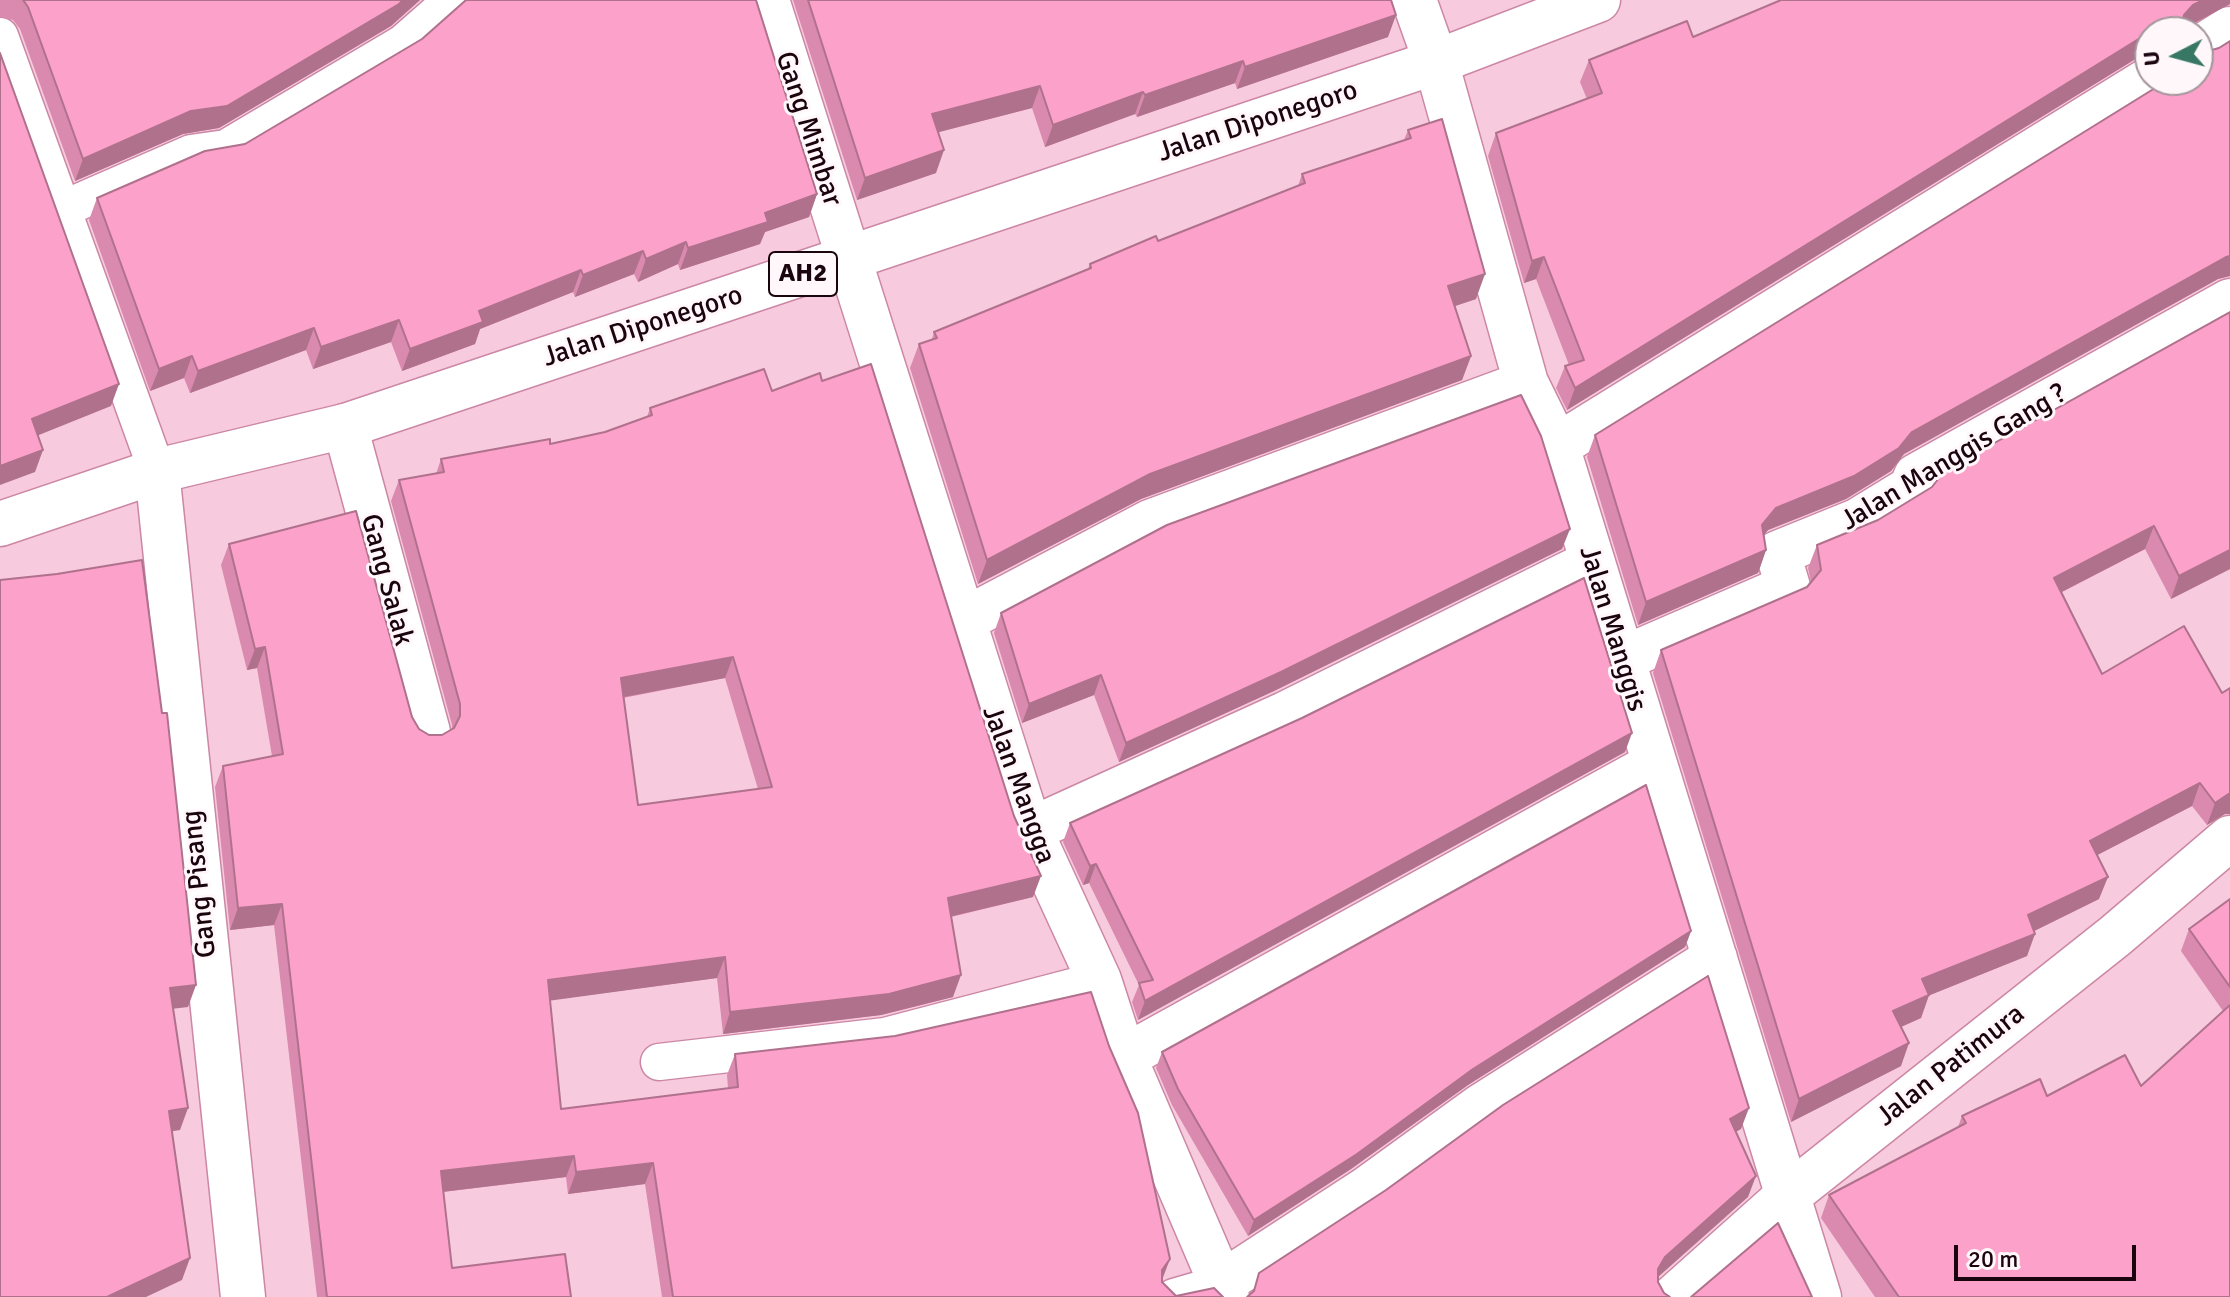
<!DOCTYPE html>
<html>
<head>
<meta charset="utf-8">
<style>
	body { margin:0 }
	#map { position:relative; width:2230px; height:1297px; overflow:hidden; background:#f7cadd; font-family:Signika,sans-serif }
	canvas { display:block }
	.north { position:absolute; left:2134px; top:16px; width:80px; height:80px; box-sizing:border-box; background:#fff7fa; border:2px solid #a3969c; border-radius:50%; rotate:264deg; font-size:22px; font-weight:700; line-height:32px; text-align:center; color:#1a040e }
	.north::after { content:''; display:block; margin:auto; width:28px; height:36px; background:#387764; clip-path:polygon(50% 0,100% 100%,50% 72%,0 100%) }
	.scale { position:absolute; left:1954px; top:1245px; width:182px; height:36px; box-sizing:border-box; border:4px solid #1a040e; border-top:0; padding-left:10px; font-size:24px; line-height:28px; white-space:nowrap; color:#1a040e; -webkit-text-stroke:6px #fff7fa; paint-order:stroke }
</style>
</head>
<body>
<div id="map">
<canvas width="2230" height="1297"></canvas>
<div class="north">U</div>
<div class="scale">20 m</div>
</div>
<script>
const g = document.querySelector('canvas').getContext('2d');
g.lineJoin = 'round';
const toPath = rows => new Path2D(rows.map(r => 'M' + r).join(''));
function strokePath(path, color, width, dash) { g.strokeStyle = color; g.lineWidth = width; g.lineCap = dash ? 'butt' : 'round'; g.setLineDash(dash || []); g.stroke(path); }
function fillPath(path, color) { g.fillStyle = color; g.fill(path, 'evenodd'); }
function drawText(font, color, halo, rows, align = 'center') {
  g.font = font + ' Signika,sans-serif'; g.lineWidth = 6; g.setLineDash([]); g.textBaseline = 'middle'; g.strokeStyle = halo; g.fillStyle = color; for (const [text, x, y, turn = 0] of rows) {
    g.save(); g.translate(x, y); g.rotate((+turn || 0) * Math.PI / 180); g.textAlign = isNaN(turn) ? turn : align; if (halo) g.strokeText(text, 0, 0); g.fillText(text, 0, 0); g.restore();
  }
}
const service = toPath([
	[0,36,157,471],
	[65,208,191,153,226,148,403,43,452,0],
	[659,1062,885,1036,1099,980],
	[1174,1297,1222,1283]
]);
const minor = toPath([
	[767,0,1030,830,1099,980,1124,1057,1227,1297],
	[1414,0,1436,62,1526,383,1557,446,1819,1297],
	[2198,49,2230,29],
	[345,426,428,732],
	[1557,446,2150,79],
	[157,471,243,1297],
	[962,621,1150,522,1526,383],
	[1624,658,1788,587,1778,553,1857,521,1911,488,1916,476,2230,301],
	[1030,830,1285,714,1590,563],
	[1124,1057,1653,765],
	[1222,1283,1365,1190,1481,1106,1715,958]
]);
const tertiary = toPath([
	[1674,1297,1786,1197,2115,936,2230,838]
]);
const trunk = toPath([
	[0,524,157,471,345,426,1436,62,1598,0]
]);
strokePath(service, '#cc87a5', 39);
strokePath(minor, '#cc87a5', 47);
strokePath(tertiary, '#cc87a5', 47);
strokePath(trunk, '#cc87a5', 47);
strokePath(service, '#fff', 36);
strokePath(minor, '#fff', 44);
strokePath(tertiary, '#fff', 44);
strokePath(trunk, '#fff', 44);
fillPath(toPath([
	[0,0,420,0,391,26,219,128,183,134,75,181,20,29,13,20,0,17],
	[793,0,1391,0,1388,37,1237,89,1235,83,1137,117,1135,114,1045,147,1032,108,938,132,936,173,857,200],
	[2230,0,2230,4,2185,28,2150,32,2150,54,2137,58,1567,410,1556,388,1565,366,1569,365,1536,279,1524,283,1488,156,1496,133,1587,99,1580,82,1589,60],
	[422,39,817,194,809,217,765,232,760,244,680,270,678,264,638,282,634,274,575,297,573,292,480,329,475,344,402,371,391,342,313,369,306,350,190,393,184,378,150,391,89,220,97,198,245,144],
	[2230,41,2230,276,2218,279,1904,454,1891,471,1846,499,1768,530,1764,535,1766,550,1758,573,1638,625,1587,457,1595,435,2168,80,2208,51,2219,48],
	[1408,130,1476,299,1455,306,1471,356,1462,380,1141,499,978,584,910,368,919,344,932,339,934,332,1088,269,1090,264,1158,241,1298,186,1302,174,1404,140],
	[2230,312,2230,569,2171,599,2145,549,2062,592,2102,674,2222,693,2230,688,2230,814,2225,814,2207,825,2192,806,2097,855,2099,899,2034,931,2027,956,1929,995,1921,1018,1901,1027,1901,1066,1791,1122,1653,673,1661,650,1807,587,1811,582,1808,568,1817,545,1878,520],
	[772,391,1033,897,951,917,953,997,881,1015,723,1034,717,978,550,1000,561,1109,728,1088,727,1075,735,1054,1162,1281,1162,1282,1176,1296,1223,1297,662,1297,645,1184,568,1194,566,1177,443,1192,452,1268,571,1297,317,1297,274,925,230,930,215,787,223,766,272,756,257,668,247,670,221,565,229,544,412,717,419,729,429,735,442,735,452,729,452,725,391,501,399,480,436,474,441,459,550,444,605,432,647,417,650,408],
	[725,678,758,789,638,805,623,698],
	[1562,549,1274,691,1119,762,1094,695,1022,723,994,633,1001,613],
	[1625,752,1138,1020,1132,1002,1139,985,1089,883,1083,885,1063,842,1070,823],
	[2230,899,2230,1297,1875,1297,1821,1218,1829,1195,1958,1127,1962,1116,2047,1096,2141,1086,2223,1011,2181,951,2189,929],
	[1691,931,1685,947,1468,1085,1351,1169,1248,1236,1172,1105,1156,1068,1162,1052]
]), '#d98aae');
fillPath(toPath([
	[403,0,420,0,391,26,219,128,183,134,75,181,83,159],
	[2203,0,2230,0,2230,4,2185,28,2181,32,2184,15,2193,5],
	[1396,15,1388,37,1237,89,1245,67],
	[2150,34,2150,50,2148,54,2137,58,1567,410,1575,388,2145,35],
	[1243,61,1235,83,1137,117,1145,95],
	[1040,86,1032,108,924,136,932,114],
	[1143,92,1135,114,1045,147,1053,125],
	[944,150,936,173,857,200,865,178],
	[817,194,809,217,765,232,760,244,680,270,688,248,765,213],
	[686,242,678,264,638,282,646,259],
	[643,251,634,274,575,297,583,275],
	[2230,256,2230,276,2218,279,1904,454,1891,471,1846,499,1768,530,1754,547,1762,525,1776,508,2226,257],
	[1544,257,1536,279,1524,283,1532,261],
	[581,270,573,292,480,329,475,344,402,371,410,349,479,311],
	[1485,274,1476,299,1440,311,1448,286],
	[399,320,391,342,313,369,321,347],
	[314,328,306,350,190,393,198,371],
	[192,356,184,378,150,391,159,369],
	[1471,356,1462,380,1141,499,978,584,987,560,1150,474],
	[119,384,111,406,24,441,32,419],
	[43,450,35,472,0,485,0,466],
	[2154,526,2145,549,2046,600,2054,578],
	[1570,529,1562,549,1274,691,1119,762,1126,743],
	[1766,550,1758,573,1638,625,1646,602],
	[2230,550,2230,569,2171,599,2179,576],
	[265,647,257,668,247,670,255,649],
	[733,657,725,678,613,699,621,678],
	[1101,675,1094,695,1022,723,1029,704],
	[1632,733,1625,752,1138,1020,1145,1001],
	[2200,783,2192,806,2082,863,2090,841],
	[2230,793,2230,814,2225,814,2207,825,2215,803],
	[1096,864,1089,883,1083,885,1090,866],
	[1041,876,1033,897,940,919,948,898],
	[2108,877,2099,899,2020,938,2028,915],
	[282,904,274,925,230,930,238,908],
	[1691,931,1685,947,1468,1085,1351,1169,1248,1236,1254,1220,1473,1069],
	[2035,934,2027,956,1913,1002,1922,979],
	[725,957,717,978,540,1002,548,980],
	[961,975,953,997,881,1015,723,1034,730,1012],
	[196,985,188,1007,162,1010,170,988],
	[1929,995,1921,1018,1885,1034,1893,1011],
	[1909,1043,1901,1066,1791,1122,1799,1099],
	[188,1108,180,1130,161,1133,169,1111],
	[1749,1108,1741,1129,1722,1140,1730,1119],
	[574,1156,566,1177,433,1193,441,1171],
	[653,1163,645,1184,568,1194,576,1172],
	[1756,1176,1748,1197,1657,1278,1658,1269,1665,1257],
	[190,1258,182,1280,146,1297,107,1297],
	[1170,1259,1162,1280,1162,1270]
]), '#b0718d');
const building = toPath([
	[23,0,403,0,399,4,227,106,191,111,83,159,28,7,23,0],
	[466,0,756,0,817,194,765,213,768,222,688,248,686,242,646,259,643,251,583,275,581,270,479,311,483,322,410,349,399,320,321,347,314,328,198,371,192,356,159,369,97,198,205,151,245,144,422,39,466,0],
	[808,0,1391,0,1396,15,1245,67,1243,61,1145,95,1143,92,1053,125,1040,86,932,114,944,150,865,178,808,0],
	[1781,0,2203,0,2193,5,2184,15,2181,28,2183,32,2150,32,2150,34,2145,35,1575,388,1565,366,1584,360,1544,257,1532,261,1496,133,1602,93,1589,60,1687,21,1693,37,1781,0],
	[2230,41,2230,256,2226,257,1912,432,1899,448,1854,476,1776,508,1762,525,1766,550,1646,602,1595,435,2168,80,2198,80,2198,49,2208,51,2219,48,2230,41],
	[0,53,119,384,32,419,43,450,0,466,0,53],
	[1442,119,1485,274,1448,286,1471,356,1150,474,987,560,919,344,937,338,934,332,1091,268,1090,264,1156,236,1158,241,1305,183,1302,174,1411,138,1408,130,1442,119],
	[2230,312,2230,550,2179,576,2154,526,2054,578,2102,674,2184,626,2222,693,2230,688,2230,793,2215,803,2200,783,2090,841,2108,877,2028,915,2035,934,1922,979,1929,995,1893,1011,1909,1043,1799,1099,1661,650,1807,587,1821,570,1817,545,1878,520,1932,487,1944,471,2230,312],
	[871,364,1014,816,1041,876,948,898,961,975,889,994,730,1012,725,957,548,980,561,1109,738,1087,735,1054,895,1036,1091,992,1109,1046,1138,1113,1170,1259,1162,1270,1162,1282,1176,1296,1214,1288,1223,1297,673,1297,653,1163,576,1172,574,1156,441,1171,452,1268,565,1254,571,1297,327,1297,282,904,238,908,223,766,283,754,265,647,255,649,229,544,356,511,412,717,419,729,429,735,442,735,454,728,460,716,460,704,399,480,444,472,441,459,550,439,550,444,605,432,652,415,650,408,764,369,772,391,820,373,822,381,871,364],
	[733,657,772,787,638,805,621,678,733,657],
	[1521,395,1541,436,1570,529,1281,672,1126,743,1101,675,1029,704,1001,613,1167,525,1521,395],
	[142,560,162,713,167,713,196,985,170,988,188,1108,169,1111,190,1258,107,1297,0,1297,0,580,57,574,142,560],
	[1584,578,1632,733,1145,1001,1139,983,1153,980,1096,864,1090,866,1070,823,1302,718,1584,578],
	[1646,785,1691,931,1473,1069,1357,1154,1254,1220,1178,1089,1162,1052,1646,785],
	[2230,899,2230,987,2189,929,2230,899],
	[1708,976,1749,1108,1730,1119,1756,1176,1665,1257,1658,1269,1658,1282,1664,1293,1670,1297,1247,1297,1254,1291,1259,1273,1386,1190,1503,1105,1708,976],
	[2230,1005,2230,1297,1899,1297,1829,1195,1966,1123,1962,1116,2040,1079,2047,1096,2125,1055,2141,1086,2230,1005],
	[1778,1223,1812,1297,1691,1297,1778,1223]
]);
fillPath(building, '#fca1ca');
strokePath(building, '#b0718d', 2);
for (const [x, y, w] of [
	[803,274,68]
]) { const box = new Path2D(); box.roundRect(x - w / 2, y - 22, w, 44, 6); g.fillStyle = '#fff7fa'; g.fill(box); strokePath(box, '#1a040e', 2); }
drawText('bold 26px', '#1a040e', null, [
	["AH2",803,274]
]);
drawText('28px', '#1a040e', '#fff7fa', [
	["Jalan Diponegoro",1258,122,-18],
	["Gang Mimbar",808,129,72],
	["Jalan Diponegoro",643,327,-18],
	["Jalan Manggis Gang ?",1954,458,-31],
	["Gang Salak",386,580,75],
	["Jalan Manggis",1612,629,73],
	["Jalan Mangga",1018,785,70],
	["Gang Pisang",200,884,-96],
	["Jalan Patimura",1951,1066,-38]
]);
</script>
</body>
</html>
